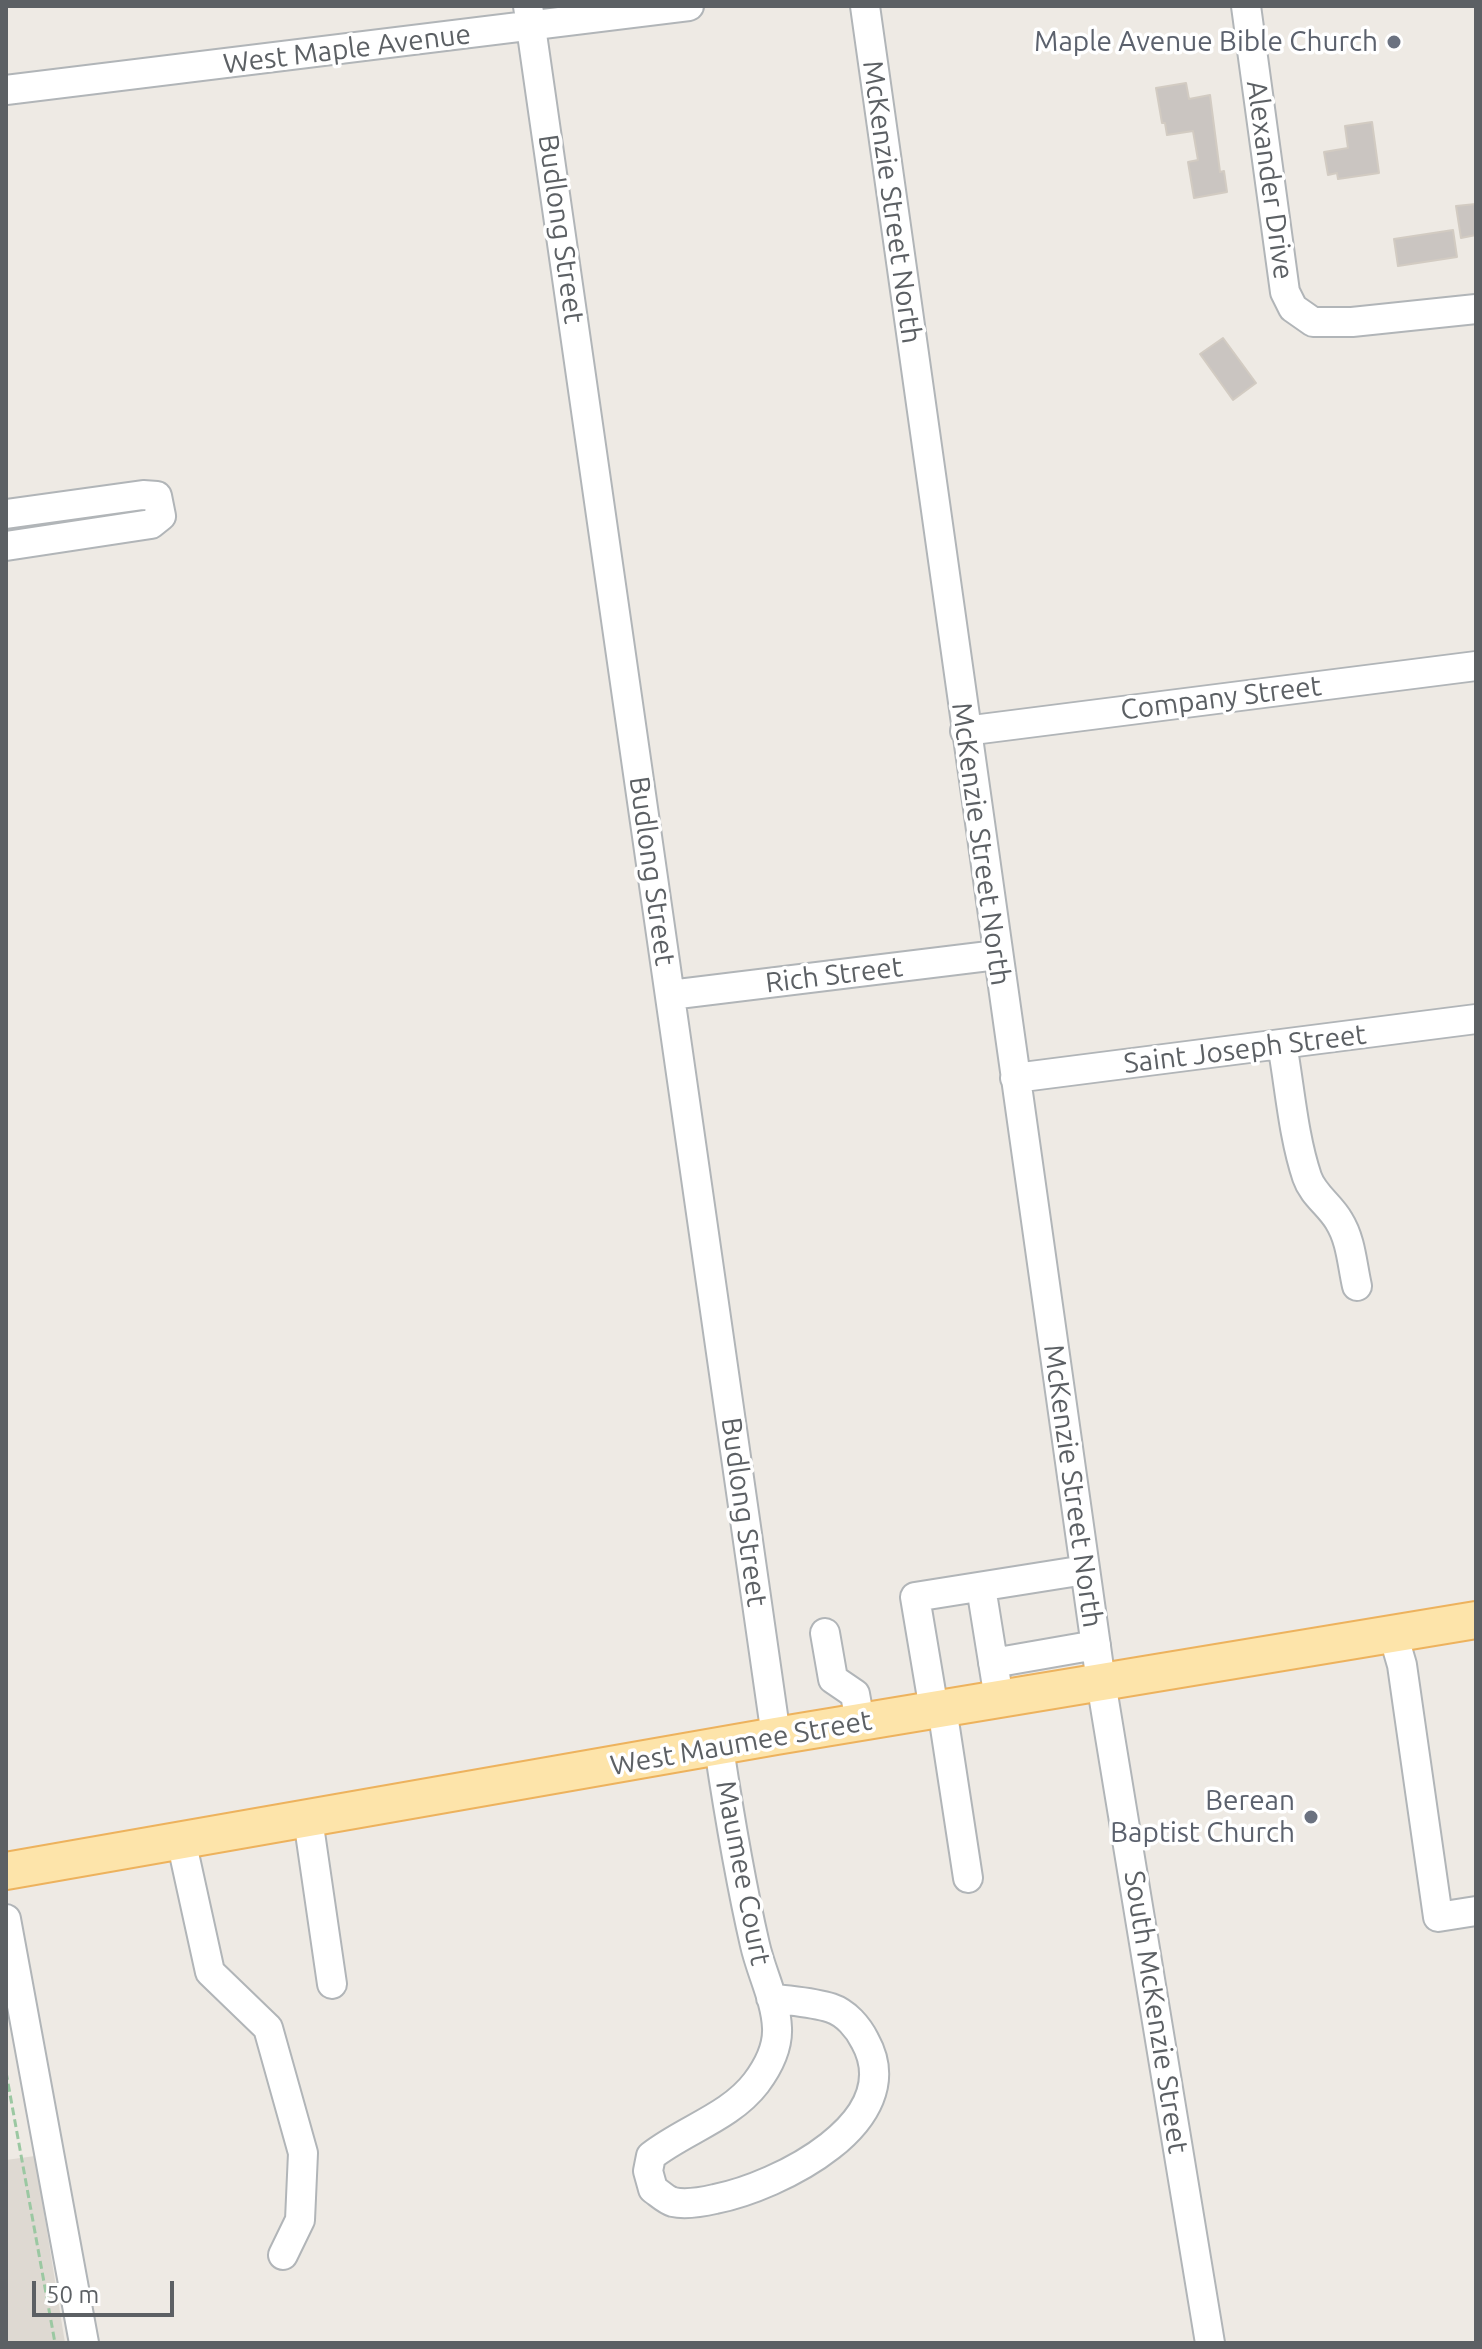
<!DOCTYPE html>
<style>
body{margin:0}
#map{position:relative;width:1482px;height:2349px;overflow:hidden;background:#eeeae4;font-family:Ubuntu,sans-serif}
canvas{display:block}
.frame{position:absolute;inset:0;border:8px solid #5c6064;pointer-events:none}
.scale{position:absolute;left:32px;top:2281px;width:142px;height:36px;box-sizing:border-box;border:4px solid #5c6064;border-top:0;padding-left:10px;font-size:24px;line-height:28px;white-space:nowrap;color:#5c6064;-webkit-text-stroke:6px #fff;paint-order:stroke}
</style>
<div id="map">
<canvas width="1482" height="2349"></canvas>
<div class="frame"></div>
<div class="scale">50 m</div>
</div>
<script>
const context = document.querySelector('canvas').getContext('2d');
context.lineJoin = 'round';
function fill(path, color) { context.fillStyle = color; context.fill(path, 'evenodd'); }
function stroke(path, color, width, dash) { context.strokeStyle = color; context.lineWidth = width; context.lineCap = dash ? 'butt' : 'round'; context.setLineDash(dash || []); context.stroke(path); }
function write(font, color, halo, rows, align = 'center') {
  context.font = font + ' Ubuntu,sans-serif'; context.lineWidth = 7; context.setLineDash([]); context.textBaseline = 'middle'; context.strokeStyle = halo; context.fillStyle = color; for (const [text, x, y, turn = 0] of rows) {
    context.save(); context.translate(x, y); context.rotate((+turn || 0) * Math.PI / 180); context.textAlign = isNaN(turn) ? turn : align; if (halo) context.strokeText(text, 0, 0); context.fillText(text, 0, 0); context.restore();
  }
}
fill(new Path2D(`
 M35 2156 65 2343H6V2160Z`), '#ded9d2');
const building = new Path2D(`
 M1186 83 1189 99 1210 95 1220 172 1224 171 1227 192 1194 198 1188 162 1198 160 1193 131 1167 135 1165 123H1162L1156 88Z
 M1372 122 1379 173 1338 179 1337 173 1328 175 1324 152 1348 148 1345 126Z
 M1476 204V235L1461 238 1456 206Z
 M1453 230 1457 257 1398 266 1394 239Z
 M1223 338 1256 383 1233 400 1200 354Z`);
fill(building, '#cac5c1');
stroke(building, '#d2cbc2', 2);
const minor = new Path2D(`
 M528 6 776 1736
 M865 6 1101 1682 1210 2343
 M1246 6 1285 292 1293 308 1313 322H1352L1476 309
 M6 90 689 6
 M6 514 143 495 157 496 161 516 151 524 6 546
 M965 731 1476 666
 M670 995 997 955
 M1282 1044C1290 1088 1293 1135 1307 1177 1313 1195 1330 1205 1339 1221 1351 1240 1352 1264 1357 1286
 M1015 1078 1476 1019
 M981 1587 999 1699
 M825 1633 833 1679 855 1694 860 1722
 M1393 1634 1402 1665 1438 1917 1476 1911
 M993 1663 1096 1645
 M942 1708 968 1878
 M934 1710 915 1597 1085 1570
 M719 1748C729 1814 740 1880 755 1945 761 1972 776 2000 777 2028 778 2049 768 2067 756 2083 730 2117 684 2130 651 2156L648 2171 653 2189C659 2193 666 2200 673 2202 686 2205 702 2202 715 2199 777 2187 910 2122 865 2041 858 2027 846 2013 831 2008 812 2002 790 2001 771 1998
 M308 1819 332 1984
 M181 1840 210 1972 268 2028 303 2153 300 2220 283 2255
 M6 1919 84 2343`);
const major = new Path2D(`
 M6 1871 776 1736 1476 1620`);
stroke(minor, '#b1b5b8', 32);
stroke(major, '#edb25d', 40);
stroke(new Path2D(`
 M6 2072 55 2343`), '#9bc8a2', 3, [8, 4]);
stroke(minor, '#fff', 28);
stroke(major, '#fde4aa', 36);
for (const [x, y, r, color] of [
 [1394,42,8,"#6b7280"],
 [1311,1817,8,"#6b7280"]
]) { const dot = new Path2D(); dot.arc(x, y, r, 0, 2 * Math.PI); context.fillStyle = color; context.fill(dot); stroke(dot, '#fff', 3); }
write('28px', '#5b616d', '#fff', [
 ["Maple Avenue Bible Church",1378,42],
 ["Berean",1295,1801],
 ["Baptist Church",1295,1833]
], 'right');
write('28px', '#5c6064', '#fff', [
 ["West Maple Avenue",347,49,-7],
 ["Alexander Drive",1270,180,82],
 ["McKenzie Street North",892,202,82],
 ["Budlong Street",561,229,82],
 ["Company Street",1221,698,-7],
 ["McKenzie Street North",981,844,82],
 ["Budlong Street",652,871,82],
 ["Rich Street",834,975,-7],
 ["Saint Joseph Street",1245,1049,-7],
 ["McKenzie Street North",1073,1486,82],
 ["Budlong Street",744,1512,82],
 ["West Maumee Street",741,1743,-10],
 ["Maumee Court",743,1873,79],
 ["South McKenzie Street",1156,2012,81]
]);
</script>
